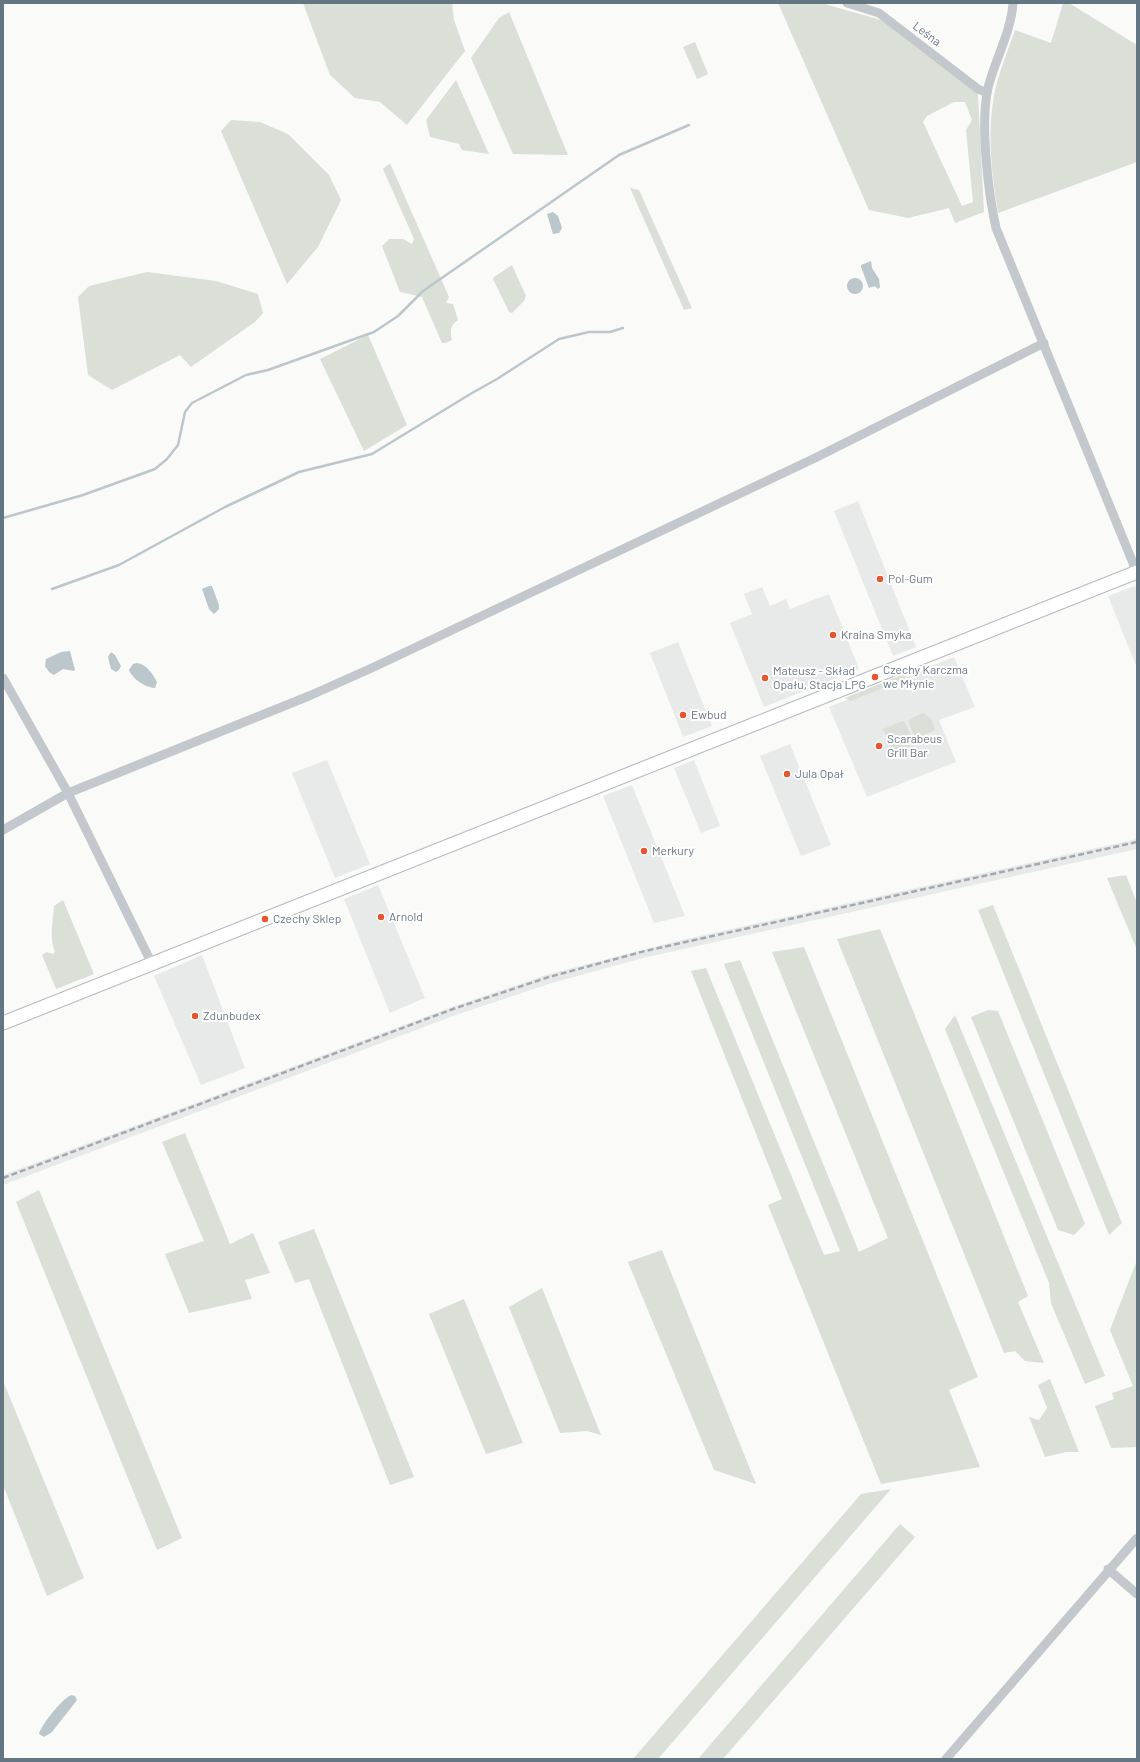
<!DOCTYPE html>
<meta charset="utf-8">
<style>
body{margin:0}
#map{position:relative;width:1140px;height:1762px;overflow:hidden;background:#fafaf8;font-family:Barlow,sans-serif}
canvas{display:block}
.frame{position:absolute;inset:0;border:4px solid #657683;pointer-events:none}
</style>
<div id="map">
<canvas width="1140" height="1762"></canvas>
<div class="frame"></div>
</div>
<script>
const context = document.querySelector('canvas').getContext('2d');
context.lineJoin = 'round';
function fill(path, color) { context.fillStyle = color; context.fill(path, 'evenodd'); }
function stroke(path, color, width, dash) { context.strokeStyle = color; context.lineWidth = width; context.lineCap = dash ? 'butt' : 'round'; context.setLineDash(dash || []); context.stroke(path); }
function write(font, color, halo, rows, align = 'center') {
  context.font = font + ' Barlow,sans-serif'; context.lineWidth = 4; context.setLineDash([]); context.textBaseline = 'middle'; context.strokeStyle = halo; context.fillStyle = color; for (const [text, x, y, turn = 0] of rows) {
    context.save(); context.translate(x, y); context.rotate((+turn || 0) * Math.PI / 180); context.textAlign = isNaN(turn) ? turn : align; if (halo) context.strokeText(text, 0, 0); context.fillText(text, 0, 0); context.restore();
  }
}
fill(new Path2D(`
 M858 501 916 647 893 656 834 511Z
 M1135 586 1137 592V668L1108 596Z
 M762 587 770 606 786 599 790 609 829 594 859 669 764 707 730 623 752 614 744 594Z
 M678 642 712 726 683 737 650 653Z
 M954 657 975 707 939 720 956 762 867 797 829 707Z
 M790 744 831 845 801 856 760 756Z
 M327 760 370 864 335 878 292 773Z
 M694 760 720 826 701 833 674 768Z
 M632 785 685 916 654 923 603 796Z
 M1137 839V849L643 958 552 983 456 1015 3 1185V1175L452 1007 549 974 673 942Z
 M378 885 425 998 390 1013 344 899Z
 M202 955 245 1068 201 1085 154 976Z`), '#e8e9e9');
fill(new Path2D(`
 M303 3H452L454 20 465 51 407 125 380 102 355 98 330 75Z
 M778 3H821L881 20 978 94 984 212 955 223 949 208 908 218 869 210ZM954 102H965L972 120 966 130 973 202 962 206 923 122 927 116Z
 M1063 3H1069L1137 45V162L998 213C991 170 986 124 997 82 1002 65 1009 47 1015 30L1051 43Z
 M509 12 568 155 513 154 471 58 499 18Z
 M695 42 708 74 697 79 683 47Z
 M456 80 489 154 462 150 459 144 430 137 426 120Z
 M231 120 260 122 288 134 329 175 341 200 318 247 287 284 221 131Z
 M390 163 449 297 446 303 453 304 458 320C450 325 450 331 452 340L446 343H442L422 297 400 292 382 246 389 239H403L412 244 414 239 383 169Z
 M630 188 639 190 692 308 684 310Z
 M512 265 526 296 524 301 512 313 509 312 493 279 494 277Z
 M147 272 216 281 258 294 263 313 255 322 191 367 180 355 112 390 88 375 78 297 89 286Z
 M368 335 407 425 364 451 320 359Z
 M904 674 906 676 904 679 851 701 845 698Z
 M923 713 931 718 935 730 919 737 914 736 908 720Z
 M903 721 905 722 912 739 910 747 893 753 883 729Z
 M1126 875 1137 903V950L1107 878Z
 M63 900 94 974 56 989 42 955 47 952 53 954 55 952C49 936 53 923 54 906Z
 M993 905 1122 1223 1109 1235 978 910Z
 M880 929 1028 1296 1018 1302 1044 1363 1025 1361 1015 1351 1004 1353 837 939Z
 M804 947 978 1377 949 1390 980 1467 881 1484 768 1205 782 1199 691 971 706 968 824 1255 840 1251 724 964 740 960 859 1252 888 1238 772 952Z
 M988 1010 998 1011 1085 1224 1074 1235 1058 1230 971 1017Z
 M955 1015 1105 1376 1085 1384 1051 1303 1049 1283 945 1029Z
 M185 1133 230 1244 253 1233 270 1273 245 1280 252 1299 189 1313 165 1254 204 1241 162 1142Z
 M39 1190 182 1538 157 1550 16 1202Z
 M314 1229 414 1477 390 1485 309 1279 295 1283 278 1242Z
 M662 1250 756 1484 714 1470 628 1262Z
 M1137 1260V1447L1111 1448 1095 1406 1114 1399 1112 1393 1133 1386 1110 1330Z
 M542 1288 593 1415 601 1435 587 1431 560 1433 509 1307Z
 M464 1299 523 1443 486 1454 429 1314Z
 M1050 1379 1079 1452H1066L1045 1457 1029 1417 1039 1420 1047 1408 1038 1385Z
 M3 1381 84 1578 47 1596 3 1485Z
 M891 1489 658 1759H633L861 1494Z
 M900 1524 915 1537 723 1759H698Z`), '#dadfd7');
fill(new Path2D(`
 M553 212 558 216 562 228 559 233 553 234 547 214Z
 M871 261 872 268 879 279 880 287 878 289 875 286 869 288 861 267V265Z
 M847 286a8 8 0 1 1 16 0a8 8 0 1 1-16 0Z
 M209 586H212L219 605V609L214 614 209 609 202 589Z
 M70 651 75 670 74 671 63 669 54 675 49 672 45 666 46 659 61 652Z
 M111 652 115 655 121 666 119 670 116 672 111 669 108 657Z
 M137 663C146 664 153 674 157 682L155 688C147 688 132 679 129 670L133 664Z
 M71 1695 75 1696 77 1700 52 1732 44 1737 39 1734C41 1725 62 1699 71 1695Z`), '#bbc7cb');
stroke(new Path2D(`
 M3 518 83 495 155 469 167 459 178 445 185 412 192 403 246 375 268 370 374 332 398 316 423 291 619 155 689 125
 M52 589 119 565 225 507 299 472 372 454 472 393 497 379 559 339 589 332H610L623 328`), '#bbc7cb', 2.5);
const secondary = new Path2D(`
 M3 1023 1137 572`);
stroke(secondary, '#b3babf', 15);
stroke(new Path2D(`
 M847 3 879 13 978 89 987 93
 M1013 3C1011 33 995 59 988 88 980 123 988 192 996 228L1133 563 1137 577
 M3 678 68 793 152 964
 M3 830 68 793 309 696 374 667 815 458 1044 343
 M1108 1569 1137 1594
 M946 1759 1137 1538`), '#c3c8cc', 9);
stroke(secondary, '#fff', 13);
stroke(new Path2D(`
 M3 1178 453 1009 549 977 645 951 1137 842`), '#a2aab0', 2.5, [6, 3]);
for (const [x, y, r, color] of [
 [880,579,4,"#e4572e"],
 [833,635,4,"#e4572e"],
 [875,677,4,"#e4572e"],
 [765,678,4,"#e4572e"],
 [683,715,4,"#e4572e"],
 [879,746,4,"#e4572e"],
 [787,774,4,"#e4572e"],
 [644,851,4,"#e4572e"],
 [381,917,4,"#e4572e"],
 [265,919,4,"#e4572e"],
 [195,1016,4,"#e4572e"]
]) { const dot = new Path2D(); dot.arc(x, y, r, 0, 2 * Math.PI); context.fillStyle = color; context.fill(dot); stroke(dot, '#fff', 1.5); }
write('12px', '#657683', '#fff', [
 ["Leśna",927,34,37]
]);
write('12px', '#657683', '#fff', [
 ["Pol-Gum",888,579],
 ["Kraina Smyka",841,635],
 ["Czechy Karczma",883,670],
 ["we Młynie",883,684],
 ["Mateusz - Skład",773,671],
 ["Opału, Stacja LPG",773,685],
 ["Ewbud",691,715],
 ["Scarabeus",887,739],
 ["Grill Bar",887,753],
 ["Jula Opał",795,774],
 ["Merkury",652,851],
 ["Arnold",389,917],
 ["Czechy Sklep",273,919],
 ["Zdunbudex",203,1016]
], 'left');
</script>
